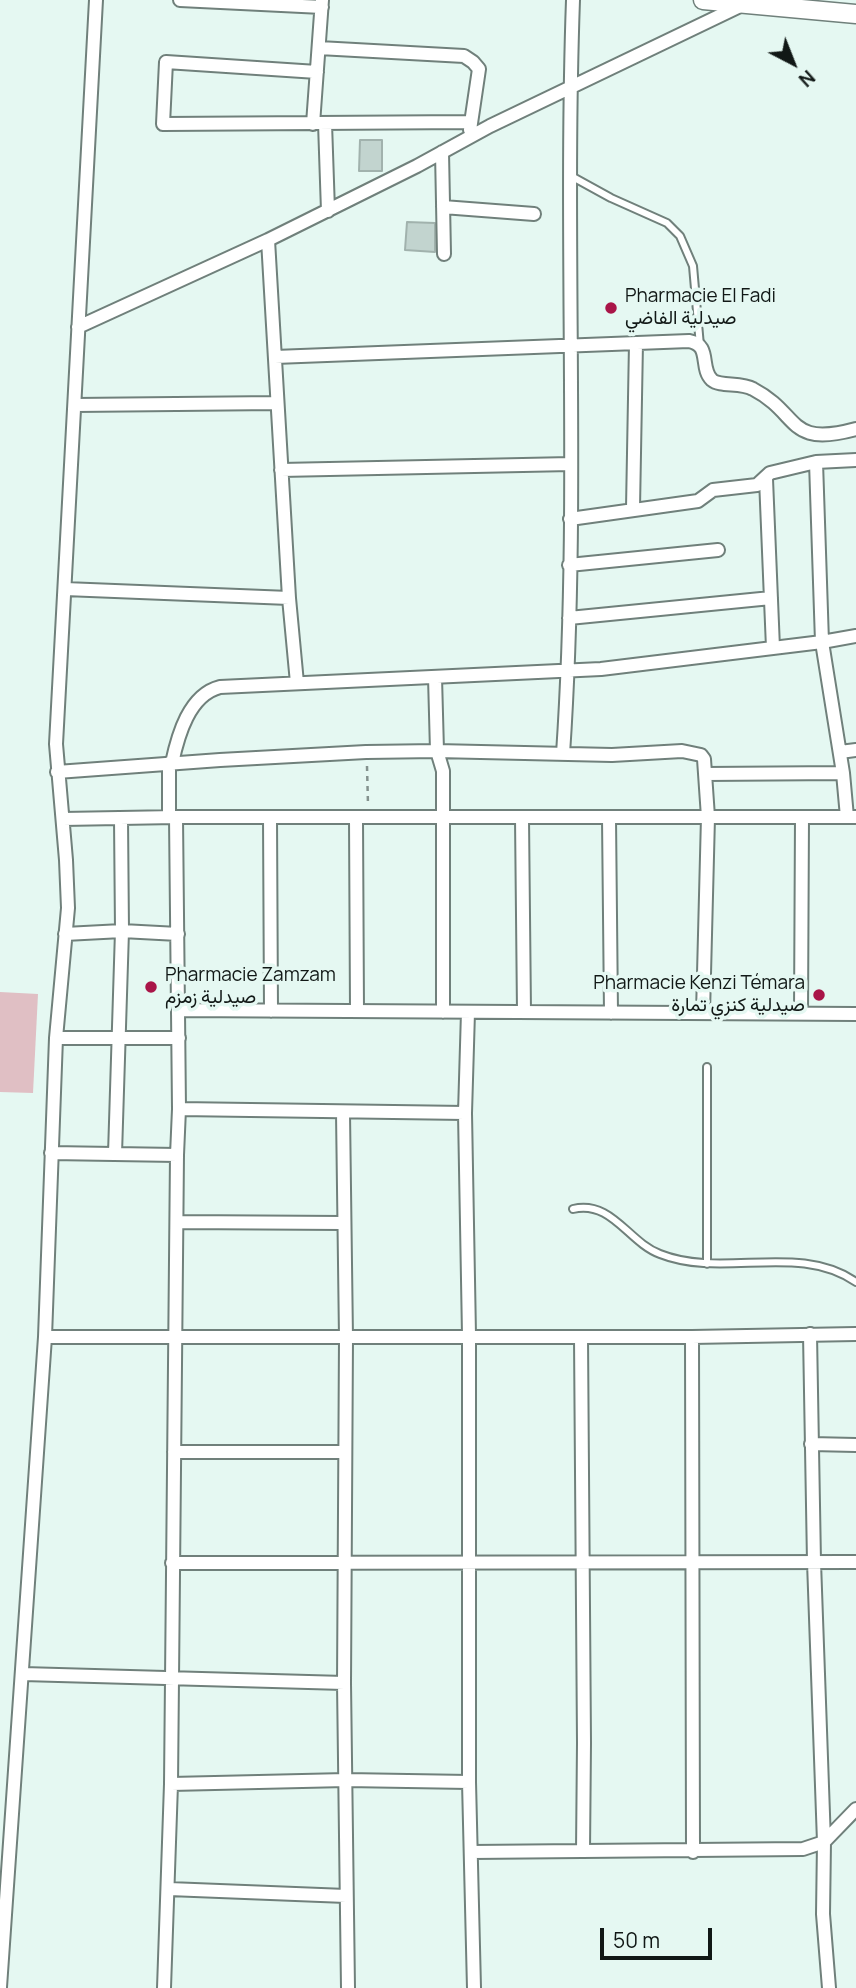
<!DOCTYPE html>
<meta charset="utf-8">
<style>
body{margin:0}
#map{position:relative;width:856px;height:1988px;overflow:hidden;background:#e5f8f2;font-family:Manrope,sans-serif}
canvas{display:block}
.north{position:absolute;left:758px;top:28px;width:70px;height:70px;-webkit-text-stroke:5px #e5f8f2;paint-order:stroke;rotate:138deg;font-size:19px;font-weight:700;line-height:28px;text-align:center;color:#111816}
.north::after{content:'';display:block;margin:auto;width:24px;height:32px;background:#111816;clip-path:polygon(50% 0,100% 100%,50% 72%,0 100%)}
.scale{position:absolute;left:600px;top:1928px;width:112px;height:32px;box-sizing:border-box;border:4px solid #111816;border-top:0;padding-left:9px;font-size:21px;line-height:24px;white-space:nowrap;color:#111816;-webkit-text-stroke:5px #e5f8f2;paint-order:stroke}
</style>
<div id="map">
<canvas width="856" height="1988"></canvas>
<div class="north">N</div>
<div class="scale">50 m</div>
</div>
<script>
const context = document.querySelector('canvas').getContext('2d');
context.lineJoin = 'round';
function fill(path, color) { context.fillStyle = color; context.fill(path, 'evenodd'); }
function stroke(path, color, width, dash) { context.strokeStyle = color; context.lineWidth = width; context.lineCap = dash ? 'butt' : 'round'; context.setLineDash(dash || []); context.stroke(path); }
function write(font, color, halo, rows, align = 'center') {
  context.font = font + ' Manrope,Vazirmatn,sans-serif'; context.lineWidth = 7; context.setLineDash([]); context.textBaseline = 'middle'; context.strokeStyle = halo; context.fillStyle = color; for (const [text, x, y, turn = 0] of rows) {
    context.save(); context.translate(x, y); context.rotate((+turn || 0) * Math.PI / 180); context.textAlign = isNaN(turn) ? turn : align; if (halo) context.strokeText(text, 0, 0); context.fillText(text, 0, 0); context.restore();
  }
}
fill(new Path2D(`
 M0 992 38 994 33 1093 0 1092Z`), '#e0bfc4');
const building = new Path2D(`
 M360 140H382V171H359Z
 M407 222 435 223V252L405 250Z`);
fill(building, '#c2d4cf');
stroke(building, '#a1b2ad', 2);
const lane = new Path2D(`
 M571 176 611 198 667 223 680 236 693 266 700 346
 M707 1067V1264
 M573 1209C612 1200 628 1242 660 1254 723 1279 798 1242 856 1282`);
const street = new Path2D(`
 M180 0 322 7
 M319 48 464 56 473 62 479 69 470 130
 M317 72 166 62 163 124 470 122
 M325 123 328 211
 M313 124 322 0
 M442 152 444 254
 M443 207 534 214
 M268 240 289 598 297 683
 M78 327 268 240 417 166 490 126 742 5
 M275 357 689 341C712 345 699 368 712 380 720 387 741 382 753 389 801 414 786 448 856 429
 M75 405 277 403
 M856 460 816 462 822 642 856 636
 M281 470 571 464
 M766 479 773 648
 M633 508 636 343
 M570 519 698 501 713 490 757 485 770 473 816 462
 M569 565 718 550
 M65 589 289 598
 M569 618 771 598
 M435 677 437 751 612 755 682 751 701 755 704 759 708 817 703 1013
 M840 752 856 750
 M563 754C580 503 564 251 573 0
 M169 763V817
 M172 763C178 735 189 695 220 687L601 669 822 642 843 773 847 817
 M57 772 220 760 366 752 437 751 443 771V1012
 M705 774 843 773
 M270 817 271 1011
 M356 818 357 1011
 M522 818 524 1012
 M609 818 611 1013
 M63 819 176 817H856
 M65 934 122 931 178 934
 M179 1010 856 1014
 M468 1012 465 1113 469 1335V1782L474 1988
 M801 1013 802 817
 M56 1038H179
 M179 1109 465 1113
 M343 1113 346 1338 344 1683 348 1988
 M51 1153 177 1155
 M115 1154 122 931 121 819
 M177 1222 343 1223
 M810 1334 814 1562 824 1842 823 1914 829 1988
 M45 1337H692L856 1334
 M581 1337 584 1743 583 1851
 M692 1337 693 1852
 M811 1444 856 1445
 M174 1452H345
 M172 1563 856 1562
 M23 1674 344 1683
 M171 1784 346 1780 469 1782
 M471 1852 803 1849 824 1842 856 1809
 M169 1889 346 1896
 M0 1987 45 1337 56 1038 68 908 66 860 56 744 96 0
 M164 1988 171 1784 177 1155 179 1109 176 817`);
const secondary = new Path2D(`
 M703 0 856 14`);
stroke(lane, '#70807b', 10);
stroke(street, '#70807b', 16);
stroke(secondary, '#70807b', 21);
stroke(new Path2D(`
 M367 766 368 805`), '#84928e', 2.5, [5, 5]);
stroke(lane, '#fff', 6);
stroke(street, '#fff', 12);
stroke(secondary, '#fff', 18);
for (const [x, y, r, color] of [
 [611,308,7,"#a91548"],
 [151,987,7,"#a91548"],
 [819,995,7,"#a91548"]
]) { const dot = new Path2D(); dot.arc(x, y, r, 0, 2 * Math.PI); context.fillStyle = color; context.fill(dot); stroke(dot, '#e5f8f2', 2.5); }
write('19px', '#111816', '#e5f8f2', [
 ["Pharmacie El Fadi",625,297],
 ["صيدلية الفاضي",625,319],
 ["Pharmacie Zamzam",165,976],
 ["صيدلية زمزم",165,998],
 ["Pharmacie Kenzi Témara",805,984,"right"],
 ["صيدلية كنزي تمارة",805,1006,"right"]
], 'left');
</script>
